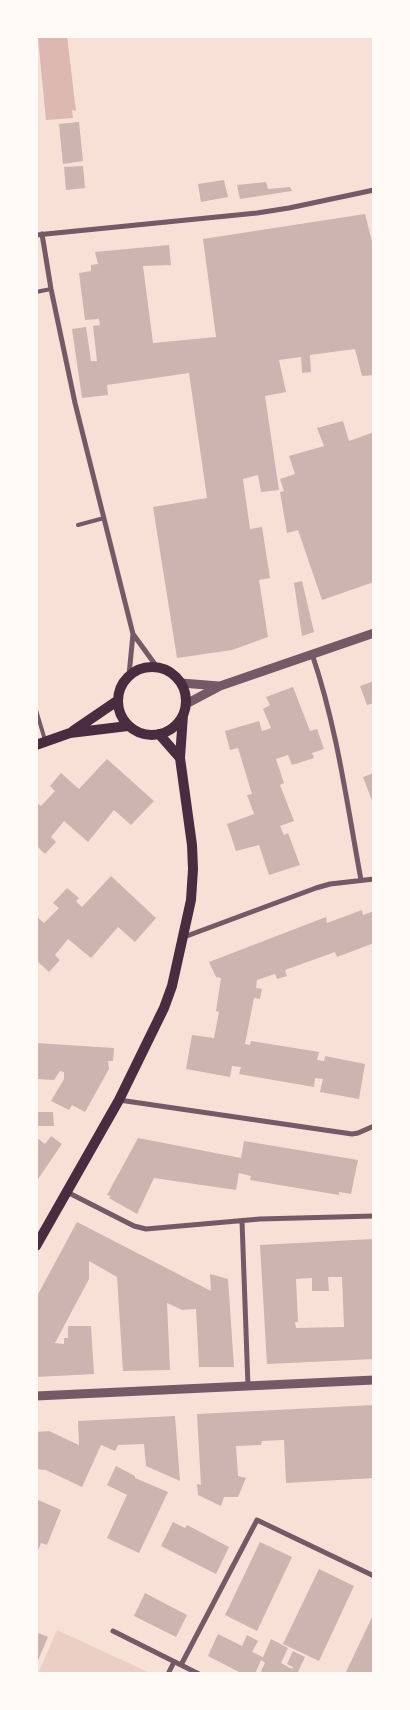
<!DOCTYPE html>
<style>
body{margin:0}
#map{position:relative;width:410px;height:1710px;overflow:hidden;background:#f7e1d7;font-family:"Public Sans",sans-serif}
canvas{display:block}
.frame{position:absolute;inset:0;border:38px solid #fffaf5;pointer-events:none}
</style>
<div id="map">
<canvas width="410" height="1710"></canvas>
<div class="frame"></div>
</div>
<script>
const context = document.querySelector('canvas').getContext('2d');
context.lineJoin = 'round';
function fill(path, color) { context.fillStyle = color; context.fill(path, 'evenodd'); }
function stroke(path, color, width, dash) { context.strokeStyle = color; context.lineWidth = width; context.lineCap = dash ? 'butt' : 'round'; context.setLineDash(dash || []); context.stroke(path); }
fill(new Path2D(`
 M57 1630 152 1674H38Z`), '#ebcfc5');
fill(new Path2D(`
 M42 36H67L76 111 72 110 73 118 46 120 38 38H42Z`), '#dcb8b0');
fill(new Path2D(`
 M79 122 83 161 63 164 59 124Z
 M83 166 85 188 66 190 64 167Z
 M224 180 228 197 201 202 198 184Z
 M266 182 268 189 290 187 292 191 240 199 237 185Z
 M365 214 374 249V375L362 376 355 349 310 355 311 372 302 373 301 357 279 360 286 392 265 396 279 490 261 492 258 475 243 479 250 529 262 527 270 578 259 580 268 637 232 650 177 658 153 507 207 498 189 373 107 385 108 395 82 398 72 329 86 327 91 361H97L93 326 100 325 99 319 85 320 79 273 91 271V265L98 264 95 252 169 245 171 265 143 266 153 343 216 337 203 239Z
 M343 421 349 441 374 432V582L322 600 298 530 287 533 280 492 284 491 280 479 295 474 289 456 324 446 317 428Z
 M302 581 314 632 302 636 294 583Z
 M374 681V703L367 705 360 686Z
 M293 687 310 731 317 729 324 749 312 753 314 758 292 765 288 755 276 759 284 783 280 785 294 821 280 826 284 835 288 833 300 865 269 875 259 845 236 851 227 824 254 814 247 795 252 794 238 748 230 750 225 731 259 721 262 731 271 728 263 709 270 705 266 697Z
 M107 759 154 801 131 825 114 810 88 842 64 821 51 837 56 842 45 854 36 845V802L41 806 55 791 50 786 61 773 79 789Z
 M374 773V806L363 777Z
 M111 876 156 918 135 942 118 927 91 958 68 939 55 955 60 960 49 972 36 960V916L44 923 59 908 53 903 67 888 79 898 76 901 82 907Z
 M362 910 363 915 374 911V943L337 957 335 952 285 970 287 976 277 979 275 974 257 980 256 988 262 989 260 999 254 998 245 1044 250 1045 251 1041 319 1052 317 1060 324 1061 325 1056 365 1064 359 1099 320 1092 323 1079 315 1078 314 1087 239 1074 241 1067 232 1066 230 1077 186 1069 192 1035 214 1038 219 1012 216 1011 221 978 216 977 209 962 326 917 327 923Z
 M36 1043 114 1048 113 1061H108L109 1069 85 1112 72 1105 69 1110 51 1101 64 1079V1072L60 1071 54 1080 36 1079Z
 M36 1112H53L54 1126H36Z
 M51 1136 62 1144 36 1182V1137L45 1144Z
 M138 1138 241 1158 244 1141 358 1160 351 1194 339 1192V1195L250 1180 251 1176 239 1173 236 1190 154 1178 137 1214 109 1198 111 1196 107 1195Z
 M77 1222 211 1291 210 1274 228 1279 234 1367H199L196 1309 182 1310 167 1303 170 1370 123 1371 117 1277 89 1261V1279L55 1343 64 1344V1338H68V1326H91L94 1374 36 1377V1298Z
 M374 1239V1359L267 1364 260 1245ZM328 1277H342L344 1327 296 1328 295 1322H298L296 1279 312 1278V1291H329Z
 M374 1405V1478L286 1483 284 1440 262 1441 261 1445 236 1446 238 1476 246 1478 238 1497H224L221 1506 198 1495 197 1484 201 1485 197 1414Z
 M175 1416 180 1481 146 1466 144 1444 118 1445 115 1451 101 1445 82 1487 46 1470 36 1469V1432L49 1431 79 1445 78 1421Z
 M116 1466 135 1476V1478L168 1492 139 1553 107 1538 127 1495 107 1485Z
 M36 1499 61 1510 47 1545 41 1543 36 1555Z
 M173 1522 185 1528 187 1525 229 1547 216 1574 161 1546Z
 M260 1542 292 1557 257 1631 225 1615Z
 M319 1569 354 1586 319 1661 283 1644Z
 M145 1593 187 1615 176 1637 134 1616Z
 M374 1613V1674H345Z
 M36 1632 48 1637 36 1665Z
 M218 1634 242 1646 247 1635 258 1641 252 1652 263 1657 271 1639 288 1648 281 1663 292 1669 293 1667 287 1664 293 1651 305 1657 297 1674 291 1672 290 1674 286 1672 264 1674 261 1671 265 1663 261 1660 255 1674H243L208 1656Z`), '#ccb4b1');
stroke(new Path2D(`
 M36 292 51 289
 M78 525 104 518
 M36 710 45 740`), '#755966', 4);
stroke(new Path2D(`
 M42 234 51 289 75 403 133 634 129 675
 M36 235 257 213 289 208 374 190
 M133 634 157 667
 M312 654C337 727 347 804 361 880
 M184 937 316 888 330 884 374 879
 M119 1100 352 1134 358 1133 374 1126
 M67 1192 134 1226 146 1229 260 1219 374 1216
 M242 1221 248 1386
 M113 1631 199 1674
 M181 1665 257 1520 374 1576
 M168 1674 174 1662`), '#755966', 5);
stroke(new Path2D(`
 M181 683 219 686
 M186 704 220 686 374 633
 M36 1396 374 1380`), '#755966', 9);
stroke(new Path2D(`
 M118 701a34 34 0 1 1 68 0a34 34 0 1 1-68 0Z
 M73 731 117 701
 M159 734 180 758
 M36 745 70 733 128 726
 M36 1246 119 1100 164 1008 172 986 191 900 193 869 192 845 180 758 183 715`), '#4a2c40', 10);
</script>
